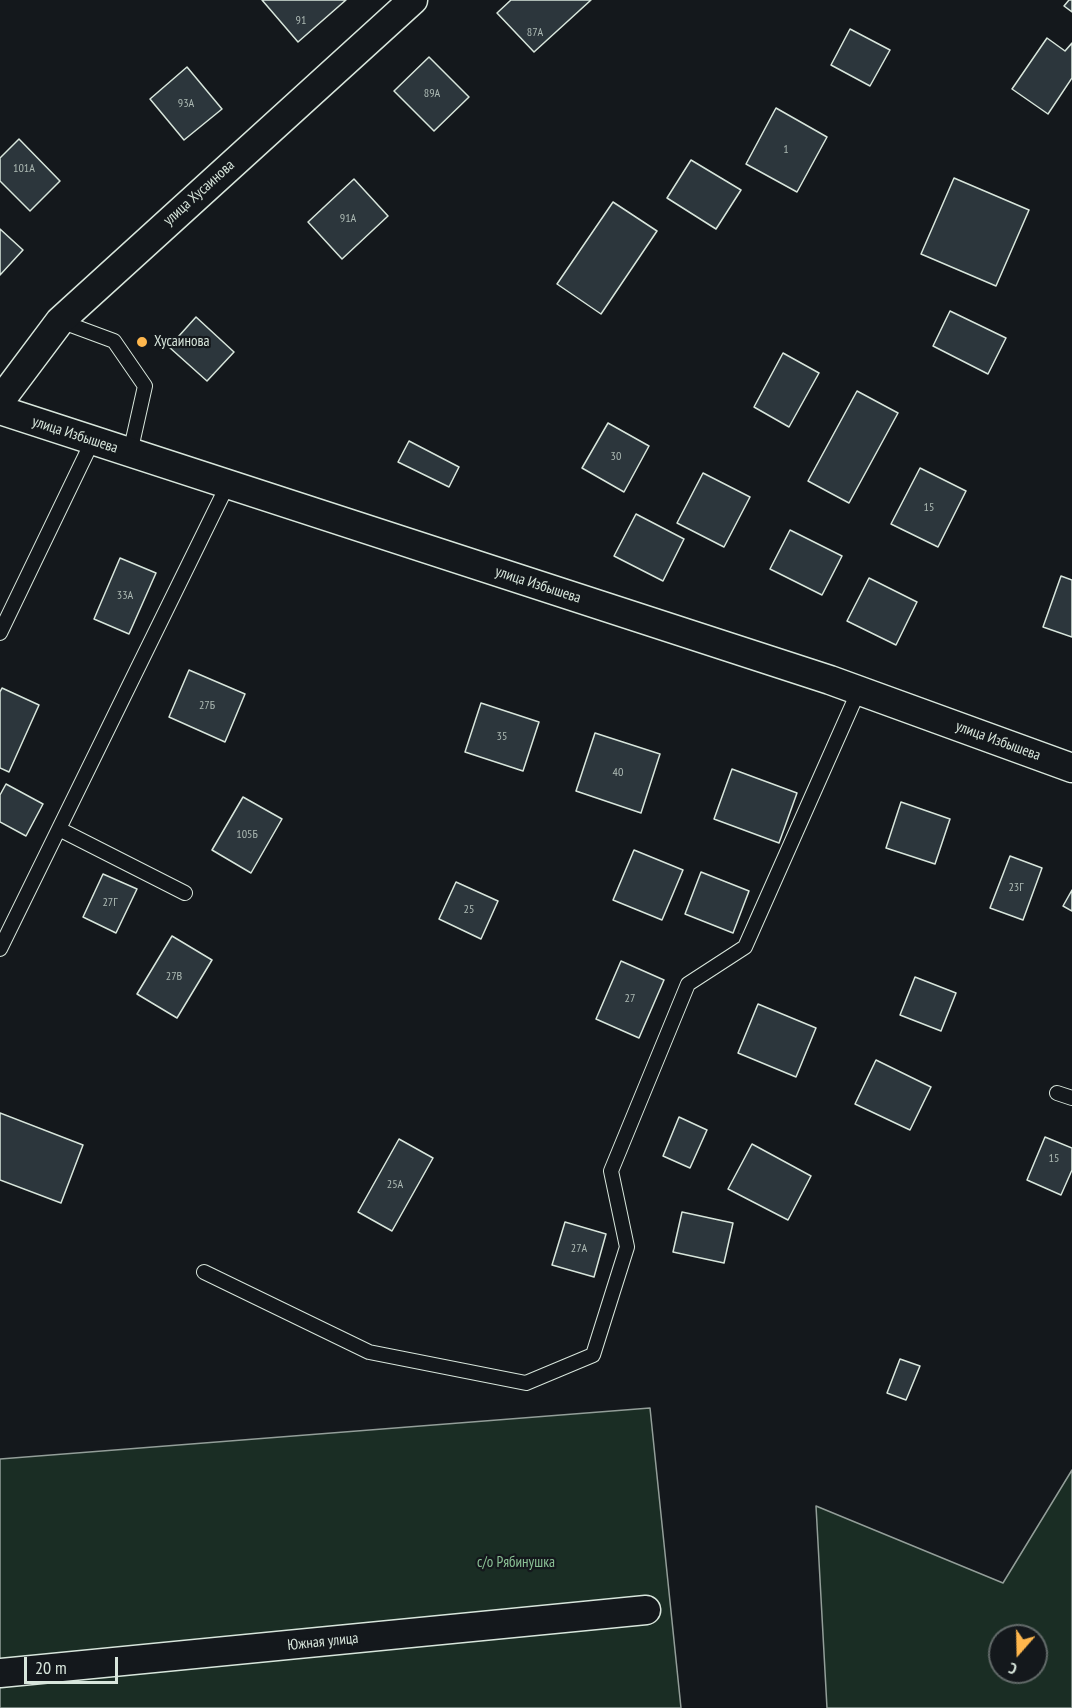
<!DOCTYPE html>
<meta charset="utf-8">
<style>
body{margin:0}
#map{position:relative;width:1072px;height:1708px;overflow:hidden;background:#14181c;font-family:"PT Sans Narrow",sans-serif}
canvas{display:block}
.north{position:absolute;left:988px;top:1624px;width:60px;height:60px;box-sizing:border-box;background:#14181c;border:2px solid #626a69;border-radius:50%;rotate:200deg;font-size:16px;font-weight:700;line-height:24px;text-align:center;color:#d8e6dc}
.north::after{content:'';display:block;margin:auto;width:21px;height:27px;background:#ffb74d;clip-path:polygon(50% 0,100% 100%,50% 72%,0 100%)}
.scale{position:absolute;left:24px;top:1657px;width:94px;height:27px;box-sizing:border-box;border:3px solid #d8e6dc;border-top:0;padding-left:8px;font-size:18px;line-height:21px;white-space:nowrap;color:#d8e6dc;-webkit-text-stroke:4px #14181c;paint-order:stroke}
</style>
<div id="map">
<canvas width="1072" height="1708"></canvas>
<div class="north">С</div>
<div class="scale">20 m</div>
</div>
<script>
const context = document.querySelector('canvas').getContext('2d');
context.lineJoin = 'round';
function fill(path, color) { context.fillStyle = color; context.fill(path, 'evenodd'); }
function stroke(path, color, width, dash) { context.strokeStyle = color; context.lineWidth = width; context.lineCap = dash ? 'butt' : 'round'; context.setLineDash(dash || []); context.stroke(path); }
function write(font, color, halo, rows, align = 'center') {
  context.font = font + ' "PT Sans Narrow",sans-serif'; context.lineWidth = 4.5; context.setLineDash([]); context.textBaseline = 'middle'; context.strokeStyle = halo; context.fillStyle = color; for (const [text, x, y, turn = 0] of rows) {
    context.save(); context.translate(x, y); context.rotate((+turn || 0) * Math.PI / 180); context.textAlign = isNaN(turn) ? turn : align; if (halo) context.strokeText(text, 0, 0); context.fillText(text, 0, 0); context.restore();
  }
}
const green = new Path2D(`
 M650 1408 681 1708H0V1459Z
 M1072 1470V1708H827L816 1506 1003 1583ZM1000 1636H1036V1672H1000Z`);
fill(green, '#1a2d24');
stroke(green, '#939e99', 1.5);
const building = new Path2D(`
 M262 0H346L298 42Z
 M511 0H591L534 52 497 13Z
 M1069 0H1072V12L1064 6Z
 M850 29 890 50 870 86 831 65Z
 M1047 38 1065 51 1072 43V78L1048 114 1012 89Z
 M429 57 469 97 434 131 394 91Z
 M187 67 222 109 184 140 150 99Z
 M776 108 827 137 797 192 746 164Z
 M19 139 60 181 30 211 0 181V158Z
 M691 160 741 190 716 229 667 198Z
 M954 178 1029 210 996 286 921 254Z
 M354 179 388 216 342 259 308 222Z
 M613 202 657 231 601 314 557 284Z
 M0 229 23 250 0 275Z
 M950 311 1006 338 988 374 933 346Z
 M196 317 234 352 207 381 169 347Z
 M783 353 819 373 789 427 754 407Z
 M857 391 898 413 849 503 808 481Z
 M608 423 649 446 624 492 582 468Z
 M409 441 459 467 449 487 398 462Z
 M920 468 966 491 938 547 891 524Z
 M703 473 750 497 724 547 677 523Z
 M636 514 684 539 663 581 614 556Z
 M790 530 842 556 822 595 770 569Z
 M120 558 156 573 129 634 94 619Z
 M1061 576 1072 580V637L1043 627Z
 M869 578 917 602 896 645 847 621Z
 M189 670 245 694 225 742 169 717Z
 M2 688 39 705 9 772 0 768V692Z
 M481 703 539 722 523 771 465 752Z
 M595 733 660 754 641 813 576 791Z
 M732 769 797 793 779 843 714 819Z
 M6 784 43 804 26 836 0 822V795Z
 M243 797 282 819 251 873 212 850Z
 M901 802 950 819 935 864 886 848Z
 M634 850 683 870 662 920 613 900Z
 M1010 856 1042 868 1023 920 990 908Z
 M701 872 749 891 733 933 685 914Z
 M103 874 137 889 116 933 83 917Z
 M456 882 498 901 481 939 439 919Z
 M1072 890V911L1063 906Z
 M172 936 212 960 177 1018 137 994Z
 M621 961 664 980 639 1038 596 1019Z
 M915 977 956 993 941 1031 900 1015Z
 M758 1004 816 1028 796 1077 738 1053Z
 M876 1060 931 1087 910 1130 855 1104Z
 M0 1113 83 1145 61 1203 0 1180Z
 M679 1117 707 1130 690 1168 663 1156Z
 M1045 1137 1072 1148V1170L1061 1195 1027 1180Z
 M399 1139 433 1158 392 1231 358 1212Z
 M752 1144 811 1176 788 1220 728 1189Z
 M682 1212 733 1223 724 1263 673 1252Z
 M565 1222 606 1234 594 1277 552 1265Z
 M900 1359 920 1366 906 1400 887 1393Z`);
fill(building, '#2c363c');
stroke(building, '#d8e6dc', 1.5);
const lane = new Path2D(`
 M60 321 114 341 145 386 130 453
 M0 633 92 442
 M59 829 185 893
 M0 949 228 484
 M1057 1093 1072 1098
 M204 1272 369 1352 526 1383 593 1355 627 1247 611 1171 688 984 745 947 859 690`);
const street = new Path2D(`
 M0 401 60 321 413 0
 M0 410 830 680 1072 768
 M0 1673 646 1610`);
stroke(lane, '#d8e6dc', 16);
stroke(street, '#d8e6dc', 31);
stroke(lane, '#14181c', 14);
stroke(street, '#14181c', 28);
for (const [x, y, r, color] of [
 [142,342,6,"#ffb74d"]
]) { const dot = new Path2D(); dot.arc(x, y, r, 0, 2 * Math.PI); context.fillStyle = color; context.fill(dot); stroke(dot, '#14181c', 2); }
write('12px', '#adbab4', null, [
 ["91",301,21],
 ["87А",535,33],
 ["89А",432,94],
 ["93А",186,104],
 ["1",786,150],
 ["101А",24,169],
 ["91А",348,219],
 ["30",616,457],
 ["15",929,508],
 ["33А",125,596],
 ["27Б",207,706],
 ["35",502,737],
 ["40",618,773],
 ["105Б",247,835],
 ["23Г",1016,888],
 ["27Г",110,903],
 ["25",469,910],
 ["27В",174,977],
 ["27",630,999],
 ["15",1054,1159],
 ["25А",395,1185],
 ["27А",579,1249]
]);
write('15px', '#d8e6dc', '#14181c', [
 ["улица Хусаинова",199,193,-42],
 ["улица Избышева",75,435,18],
 ["улица Избышева",538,585,18],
 ["улица Избышева",998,741,20],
 ["Южная улица",323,1642,-6]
]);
write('15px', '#d8e6dc', '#14181c', [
 ["Хусаинова",154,342]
], 'left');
write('15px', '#8ac095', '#14181c', [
 ["с/о Рябинушка",516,1563]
]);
</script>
